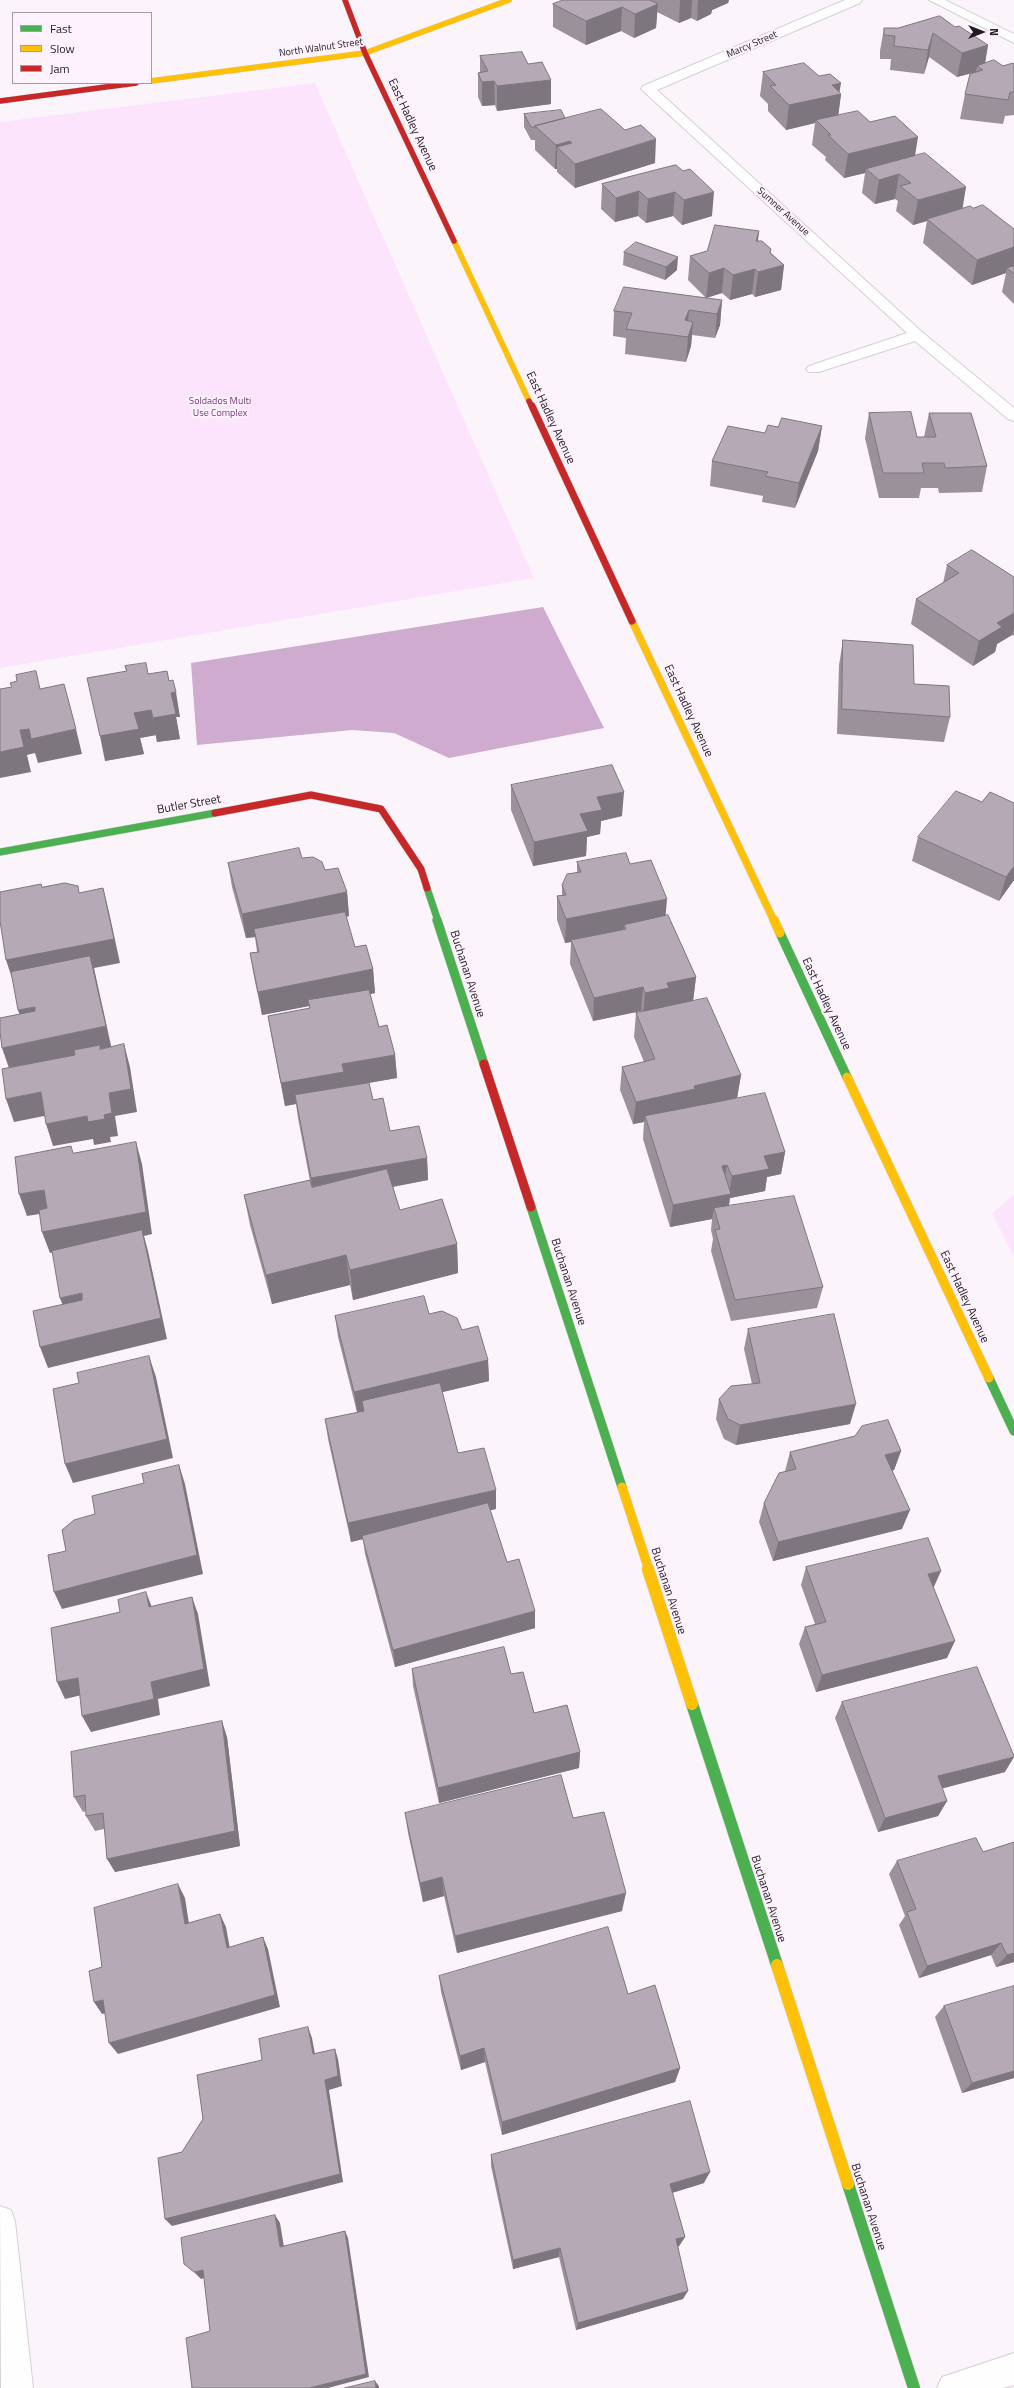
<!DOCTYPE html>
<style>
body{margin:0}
#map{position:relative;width:1014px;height:2388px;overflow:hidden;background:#fbf5fb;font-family:"Titillium Web",sans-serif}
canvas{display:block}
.legend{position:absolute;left:12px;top:12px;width:140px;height:72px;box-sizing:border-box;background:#fef2fe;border:1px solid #a59ca5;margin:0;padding:5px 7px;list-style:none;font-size:12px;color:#201b20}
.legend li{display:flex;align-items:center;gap:8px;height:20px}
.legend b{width:20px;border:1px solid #a59ca5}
.north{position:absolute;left:962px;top:12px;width:40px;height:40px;-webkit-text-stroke:3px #fef2fe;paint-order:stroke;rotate:90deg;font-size:11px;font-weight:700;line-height:16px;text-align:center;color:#201b20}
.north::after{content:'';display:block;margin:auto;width:14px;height:18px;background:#201b20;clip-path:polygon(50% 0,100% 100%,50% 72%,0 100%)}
</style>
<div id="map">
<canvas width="1014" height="2388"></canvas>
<ul class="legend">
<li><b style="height:5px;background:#4caf50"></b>Fast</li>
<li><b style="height:5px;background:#ffc107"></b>Slow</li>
<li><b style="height:5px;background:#c62828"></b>Jam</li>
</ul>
<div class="north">N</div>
</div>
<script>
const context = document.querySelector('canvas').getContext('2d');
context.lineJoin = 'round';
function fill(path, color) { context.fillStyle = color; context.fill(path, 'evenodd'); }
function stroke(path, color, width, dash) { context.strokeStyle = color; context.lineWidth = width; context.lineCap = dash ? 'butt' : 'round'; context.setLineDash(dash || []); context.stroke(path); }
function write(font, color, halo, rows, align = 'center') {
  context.font = font + ' "Titillium Web",sans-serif'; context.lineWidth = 4; context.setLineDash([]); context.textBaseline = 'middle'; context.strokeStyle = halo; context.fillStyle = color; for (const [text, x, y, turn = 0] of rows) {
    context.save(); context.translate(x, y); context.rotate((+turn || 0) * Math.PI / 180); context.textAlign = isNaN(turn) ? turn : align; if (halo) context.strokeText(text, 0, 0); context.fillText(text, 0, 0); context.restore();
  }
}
fill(new Path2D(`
 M315 83 534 578 0 668V122Z
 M1014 1195V1257L992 1213Z`), '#fde4fd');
fill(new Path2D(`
 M543 607 604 728 449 758 394 733 352 730 197 745 191 663Z`), '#ceabcf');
const street = new Path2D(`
 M845 0H862L860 3 657 90 922 332 1014 408V421L1008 419 915 341 819 372H809L806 369 809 366 907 333 641 89 643 86Z
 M929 0H945L1014 34V43Z
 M0 2206 11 2210 15 2221 33 2388H1Z
 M1014 2353V2385L1003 2388H937L942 2377Z`);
const fastFar2 = new Path2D(`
 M0 852 215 813
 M427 888 438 921`);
const fastFar1 = new Path2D(`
 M437 920 484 1064
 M780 933 847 1077
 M531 1207 622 1487
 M989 1378 1014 1431`);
const fast = new Path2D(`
 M692 1704 777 1965
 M848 2184 914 2388`);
const slowFar3 = new Path2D(`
 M151 81 365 53 509 0
 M454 241 529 401`);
const slowFar2 = new Path2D(`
 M632 621 774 921`);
const slowFar1 = new Path2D(`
 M774 920 780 933
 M847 1077 989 1378
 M622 1487 649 1570`);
const slow = new Path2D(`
 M648 1569 692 1704
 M777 1965 848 2184`);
const jamFar2 = new Path2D(`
 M345 0 365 53 454 241
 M0 101 136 83
 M529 401 532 407`);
const jamFar1 = new Path2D(`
 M532 406 632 621
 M215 813 311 795 381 809 421 869 427 888`);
const jam = new Path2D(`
 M484 1064 531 1207`);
stroke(street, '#d4d0d4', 2);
stroke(fastFar2, '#d4d0d4', 8);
stroke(fastFar1, '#d4d0d4', 10);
stroke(fast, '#d4d0d4', 13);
stroke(slowFar3, '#d4d0d4', 6);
stroke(slowFar2, '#d4d0d4', 8);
stroke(slowFar1, '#d4d0d4', 10);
stroke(slow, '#d4d0d4', 13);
stroke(jamFar2, '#d4d0d4', 6);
stroke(jamFar1, '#d4d0d4', 8);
stroke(jam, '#d4d0d4', 10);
fill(street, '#fefefe');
stroke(fastFar2, '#4caf50', 7);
stroke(fastFar1, '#4caf50', 9);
stroke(fast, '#4caf50', 12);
stroke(slowFar3, '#ffc107', 5.5);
stroke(slowFar2, '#ffc107', 7);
stroke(slowFar1, '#ffc107', 9);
stroke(slow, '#ffc107', 12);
stroke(jamFar2, '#c62828', 5.5);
stroke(jamFar1, '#c62828', 7);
stroke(jam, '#c62828', 9);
fill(new Path2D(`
 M563 0H729L728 3 712 10 711 14 697 21 691 18 679 23 657 12 656 28 634 38 621 31 586 45 553 27V4Z
 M955 27 988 45 985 63 1003 66 1014 64V115L1005 116 1003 124 960 119 965 94 976 72 957 77 929 57 924 74 890 70 891 59H880V51L884 28H898Z
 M480 56 528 64 551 104 497 111 495 105 482 106 478 97V73L480 72Z
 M763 72 819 76 841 94 838 115 870 122 915 155 962 208H973L1014 229V304L1002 292 1006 273 972 285 923 243 927 221 913 225 896 211 898 201 895 199 875 204 862 193 865 173 844 178 825 160 826 157 812 145 815 123 786 130 768 111V104L760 96Z
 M524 114 565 118 655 163 575 188 557 172V169H555L535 150V140H531L524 127Z
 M676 165 712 216 682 225 673 216 646 223 638 216 615 222 601 209 602 184Z
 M759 231 758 241 784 265 781 290 755 297 752 294 730 300 722 293 706 298 688 280 690 256 707 251Z
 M624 252 677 270 665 280 623 265Z
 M722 300 720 325 715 338 692 335 691 346 686 362 625 354 626 338 613 336 614 311Z
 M869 413 917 437H924L929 413 987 466 982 492 939 493 938 488H921L919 498H879L865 438Z
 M822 426 818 451 795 508 762 502 763 496 710 486 712 461 765 433 778 427Z
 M947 565 1014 577V636L1012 635 997 644 995 652 973 666 911 624 916 599 943 583Z
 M843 640 914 684 950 717 944 742 837 734 839 665Z
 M125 666 169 681 180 717H176L180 739 157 742 156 735 140 738 144 754 105 761 126 671Z
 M511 785 622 816 601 821 600 834 587 837 586 856 533 866 511 810Z
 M918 837 1014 880 999 901 912 861Z
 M302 858 325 870 347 892 349 916 346 917 355 947 373 969 375 993 370 994 379 1027 395 1055 397 1078 369 1083 373 1100 390 1131 427 1158 428 1180 393 1187 400 1210 457 1244 458 1273 353 1300 350 1285 272 1304 250 1225 244 1195 310 1181 298 1118 296 1104 285 1106 272 1039 268 1016 309 1009V1006L262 1015 254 977 250 953 257 952 255 937 246 938 232 887 228 863Z
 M577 862 630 864 666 916 696 977 693 1001 667 1007 741 1075 737 1098 726 1101 785 1152 781 1174 767 1177 765 1191 730 1198 729 1205 823 1287 817 1308 731 1321 711 1251 713 1239 711 1230 712 1219 670 1227 643 1139 644 1122 633 1124 620 1090 622 1067 644 1062 634 1037 636 1013 641 1012V1011L593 1021 570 964 571 942 565 943 557 920V896L562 895V885L577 872Z
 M429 1314 462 1330 488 1360 489 1381 442 1392 458 1453 496 1509 490 1510 507 1562 535 1628 395 1667 365 1554 363 1539 351 1542 328 1439 325 1419 363 1412V1411L357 1412 338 1337 335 1316Z
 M748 1329 850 1424 736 1445 724 1439 716 1419 719 1399 752 1384 744 1349Z
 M901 1451 894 1470 892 1471 902 1529 773 1561 759 1522 764 1503 785 1471 790 1452Z
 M806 1567 934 1588 947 1658 816 1692 799 1644 805 1627 815 1624 801 1585Z
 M412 1669 511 1674 534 1713 580 1752 579 1768 439 1803 413 1686Z
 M842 1702 1005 1772 942 1788 947 1801 938 1816 878 1832 835 1718Z
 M227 1737 240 1846 115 1872 104 1829 95 1831 86 1816V1811L83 1812 74 1797Z
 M405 1813 573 1818 622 1911 457 1953 444 1896 423 1902 408 1833Z
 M983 1852 1014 1962 996 1967 991 1955 919 1978 899 1925 905 1916 889 1874 897 1861Z
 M439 1976 628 1994 680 2068 675 2082 502 2135 485 2062 461 2070 441 1992Z
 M944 2006 1014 2078 962 2093 935 2017Z
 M491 2155 704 2183 672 2193 685 2237 679 2246 678 2247 683 2299 576 2330 559 2257 513 2269 491 2166Z`), '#9b919b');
fill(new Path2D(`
 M680 0H692L691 18 679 23Z
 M698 0H729L728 3 712 10 711 14 697 21Z
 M658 4 656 28 634 38 635 14Z
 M622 7 621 31 586 45V21Z
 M933 33 929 57 924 74 928 50Z
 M988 45 984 69 977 66 976 72 957 77 962 53Z
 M551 80V104L497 111V86Z
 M494 81 495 105 482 106V82Z
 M841 83 839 95 841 94 838 118 816 120 815 123 786 130 789 105 832 85Z
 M918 137 914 162 866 169 865 173 844 178 848 154Z
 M656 139 655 163 575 188V164Z
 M570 141 569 158 557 147V169H555L556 145Z
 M899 174 895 199 875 204 879 180Z
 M966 187 962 212 927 219V221L913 225 918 200Z
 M639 191 638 216 615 222 616 198Z
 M675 192 673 216 646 223 648 199Z
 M714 192 712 216 682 225 684 200Z
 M759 231 756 255V241Z
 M1014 236V270L1007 268 1006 273 972 285 977 260Z
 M678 257 677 270 665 280 666 267Z
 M784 265 781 290 755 297 758 272Z
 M724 268 722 293 706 298 709 273Z
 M755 269 752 294 730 300 733 275Z
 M722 300 720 325 715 338 717 314Z
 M689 310 687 335 685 320Z
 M693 322 691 346 686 362 688 337Z
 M822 426 818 451 795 508 799 483Z
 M1014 613V628L1012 635 997 644 995 652 973 666 979 641 997 623Z
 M176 692 180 717H176L180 739 157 742 153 718 171 693Z
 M151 710 156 735 140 738 144 754 105 761 100 736 134 713Z
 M29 729H76L82 754 38 763 35 753 27 755 31 772 0 778V752L20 730Z
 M624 792 622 816 601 821 600 834 587 837 586 856 533 866 534 842 580 814 597 797Z
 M1014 866V880L999 901 1006 877Z
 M103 888 109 912 120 963 94 968 112 1050 10 1071 2 1048 106 1026 14 984 6 960Z
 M347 892 349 916 255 936 254 929 255 937 246 938 242 914Z
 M667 899 665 923 626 929 624 925 623 932 571 940V942L565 943 566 919Z
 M373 969 375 993 309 1006 308 1000 309 1006 262 1015 258 992Z
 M696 977 693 1001 667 1006 666 1011 643 1017 645 993 667 983Z
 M643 987 641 1011 593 1021 594 998Z
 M35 1007 42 1030 26 1034 18 1010Z
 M124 1044 130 1067 137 1112 115 1116 118 1136 110 1137 111 1142 94 1145 93 1139 53 1146 46 1124 87 1116 104 1115 109 1093Z
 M395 1055 397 1078 295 1095 296 1104 285 1106 281 1083 342 1064Z
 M741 1075 737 1098 693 1108 645 1116 644 1122 633 1124 636 1102 694 1086Z
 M41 1092 49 1115 14 1122 6 1099Z
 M136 1142 142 1164 152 1234 144 1236 148 1251 167 1339 48 1368 40 1347 143 1236 50 1253 42 1232Z
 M785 1152 781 1174 767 1177 765 1191 730 1198 727 1216 714 1208 712 1219 670 1227 673 1205 729 1194 732 1176 764 1156Z
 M427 1158 428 1180 314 1201 311 1178Z
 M727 1165 723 1187 722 1166Z
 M44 1190 52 1212 27 1216 19 1194Z
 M457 1244 458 1273 353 1300 350 1270Z
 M346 1255 350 1285 272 1304 266 1275Z
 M82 1293 89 1314 68 1319 60 1298Z
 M149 1356 156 1377 173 1458 73 1483 65 1464Z
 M488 1360 489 1381 364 1411 362 1401 363 1411 357 1412 354 1392Z
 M856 1404 850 1424 736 1445 740 1425Z
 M901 1451 894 1470 879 1474 885 1455Z
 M179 1465 185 1484 203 1574 62 1609 54 1592Z
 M496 1490V1509L363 1539 362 1536 363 1539 351 1542 348 1523Z
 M910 1510 902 1529 773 1561 778 1542Z
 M941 1571 933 1589 928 1574Z
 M146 1592 153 1610 149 1607Z
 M192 1597 198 1614 210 1686 158 1699 160 1715 91 1732 82 1716Z
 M535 1611V1628L395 1667 393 1650Z
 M955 1641 947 1658 816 1692 822 1675Z
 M78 1678 86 1694 65 1699 57 1682Z
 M222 1721 227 1737 240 1846 115 1872 107 1859Z
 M580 1752 579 1768 439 1803 438 1788Z
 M1014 1757 1005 1772 929 1792 938 1776Z
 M947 1801 938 1816 878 1832 885 1818Z
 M442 1877 444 1896 423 1902 420 1883Z
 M178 1884 185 1898 191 1937 185 1924Z
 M626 1893 622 1911 457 1953 455 1936Z
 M220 1914 226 1927 232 1960 227 1948Z
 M263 1937 268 1949 280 2007 118 2054 109 2043Z
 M1001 1943 991 1955 919 1978 927 1966Z
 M1014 1953V1962L996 1967 1007 1955Z
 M103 2000 112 2012 102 2014 94 2002Z
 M308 2027 312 2038 317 2065 313 2054Z
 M484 2048 485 2062 461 2070 460 2056Z
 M335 2049 338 2059 342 2086 329 2090 343 2182 172 2226 165 2219 325 2080Z
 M680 2068 675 2082 502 2135V2122Z
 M1014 2071V2078L962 2093 972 2083Z
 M710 2172 704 2183 665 2195 670 2184Z
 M275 2215 280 2223 285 2253 280 2247Z
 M345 2231 348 2238 369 2377 328 2388H309Z
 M685 2237 679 2246 671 2249 676 2239Z
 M560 2248 559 2257 513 2269V2260Z
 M203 2270 210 2276 201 2279 194 2272Z
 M688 2291 683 2299 576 2330 578 2323Z
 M375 2381 379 2386V2388H376Z`), '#7e767e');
const building = new Path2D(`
 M563 0H650L658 4 635 14 622 7 586 21 553 4Z
 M940 16 955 27 959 26 988 45 962 53 933 33 928 50 894 46 895 36 884 35V28H898Z
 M522 52 528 64 542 62 551 80 497 86 494 81 482 82 478 73 488 71 480 56Z
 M994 60 1003 66 1013 63 1014 64V92H1010L1008 100 965 94 970 74 983 70 977 66Z
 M804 63 819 76 830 74 841 83 832 85 841 94 789 105 770 86 776 85 763 72Z
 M601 109 625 130 641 125 656 139 575 164 557 147 572 143 570 141 556 145 535 126Z
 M561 110 565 118 535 126 536 127H531L524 114Z
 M858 111 870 122 895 116 918 137 848 154 828 135H831L816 120Z
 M925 153 966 187 918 200 900 186 911 183 899 174 879 180 866 169Z
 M676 165 683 171 690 169 714 192 684 200 675 192 648 199 639 191 616 198 602 184Z
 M983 205 1014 229V247L977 260 927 219 970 206 973 208Z
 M715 225 759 231 756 241H762L771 249 770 253 784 265 758 272 755 269 733 275 724 268 709 273 690 256 707 251Z
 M636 242 678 257 666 267 624 252Z
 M1014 266V274L1007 268Z
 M624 287 722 300 717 314 689 310 685 320 693 322 688 337 626 329 632 313 614 311Z
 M911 412 917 437H936L929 413H971L987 466 945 468 944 463H922L924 473H883L869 413Z
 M782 418 822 426 799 483 765 476 768 472 712 461 728 426 765 433 768 425 778 427Z
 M972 550 1014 577V613L997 623 1002 627 979 641 916 599 959 573 947 565Z
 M843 640 913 645 914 684 949 686 950 717 842 709Z
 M146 663 148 674 167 671 169 681 173 680 176 692 171 693 176 714 153 718 151 710 134 713 139 729 100 736 87 678 127 671 125 666Z
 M36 671 40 689 64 684 76 729 31 739 29 729 20 730 24 747 0 752V689L12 687 10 683 17 681 16 675Z
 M612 765 624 792 597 797 602 810 580 814 588 831 534 842 511 785Z
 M956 791 982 802 990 792 1014 803V866L1006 877 918 837Z
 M299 848 302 858 313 857 322 862 325 870 338 868 347 892 242 914 228 863Z
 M626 853 630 864 651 860 667 899 566 919 557 896 566 895 562 885 567 874 581 872 577 862Z
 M65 883 78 886 79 893 103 888 114 939 6 960 0 921V892L41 884 42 887Z
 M345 912 355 947 366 945 373 969 258 992 250 953 259 952 254 929Z
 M668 915 696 977 667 983 669 988 645 993 643 987 594 998 571 940 626 929 624 925Z
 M90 956 106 1026 2 1048 0 1032V1018L35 1011V1007L18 1010 11 972Z
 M369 990 379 1027 387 1025 395 1055 342 1064 344 1072 281 1083 268 1016 310 1008 308 1000Z
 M707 998 741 1075 694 1086 695 1089 636 1102 622 1067 655 1059 636 1013Z
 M124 1044 131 1089 109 1093 112 1113 104 1115 105 1119 88 1122 87 1116 46 1124 41 1092 6 1099 2 1069 75 1055 74 1050 100 1045V1049Z
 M369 1083 373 1100 383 1098 390 1131 419 1126 427 1158 311 1178 295 1095Z
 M765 1093 785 1152 764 1156 769 1169 732 1176 727 1165 722 1166 731 1194 673 1205 645 1116Z
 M136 1142 146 1212 42 1232 39 1210 47 1208 44 1190 19 1194 15 1157 71 1146 73 1153Z
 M387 1169 400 1210 442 1199 457 1244 350 1270 346 1255 266 1275 244 1195 310 1180 312 1187Z
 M794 1196 823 1287 735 1300 715 1230 720 1229 714 1208Z
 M142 1230 161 1318 40 1347 33 1311 82 1300V1293L60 1298 52 1251Z
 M424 1296 429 1314 442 1311 457 1318 462 1330 478 1326 488 1360 354 1392 335 1316Z
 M834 1314 856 1404 740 1425 728 1419 719 1399 731 1386 760 1383 748 1329Z
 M149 1356 167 1439 65 1464 53 1389 79 1383 77 1373Z
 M440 1383 458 1453 484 1448 496 1490 348 1523 325 1419 364 1411 362 1401Z
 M888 1420 901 1451 885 1455 910 1510 778 1542 764 1503 779 1473 796 1469 790 1452 855 1436 862 1426Z
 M179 1465 197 1555 54 1592 48 1555 66 1551 62 1530 74 1520 95 1514 92 1496 144 1483 142 1474Z
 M488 1503 507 1562 519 1559 535 1611 393 1650 362 1536Z
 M928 1538 941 1571 928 1574 955 1641 822 1675 805 1627 826 1622 806 1567Z
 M146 1592 149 1607 192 1597 204 1669 151 1682 154 1699 82 1716 78 1678 57 1682 51 1628 120 1612 118 1600Z
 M504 1647 511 1674 523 1672 534 1713 567 1705 580 1752 438 1788 412 1669Z
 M977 1667 1014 1756V1757L938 1776 947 1801 885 1818 842 1702Z
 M222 1721 235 1831 107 1859 103 1813 86 1816 85 1795 74 1797 71 1752Z
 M561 1775 573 1818 604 1812 626 1893 455 1936 442 1877 420 1883 405 1813Z
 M976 1838 983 1852 1014 1842V1953L1007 1955 1001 1943 927 1966 907 1912 916 1909 897 1861Z
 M178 1884 185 1924 220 1914 227 1948 263 1937 275 1995 109 2043 103 2000 94 2002 89 1971 102 1967 94 1908Z
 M608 1927 628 1994 655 1985 680 2068 502 2122 484 2048 460 2056 439 1976Z
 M1014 1986V2071L972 2083 944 2006Z
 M308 2027 313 2054 335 2049 338 2076 325 2080 340 2174 165 2219 158 2158 182 2152 203 2119 197 2075 262 2060 259 2039Z
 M690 2101 710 2172 670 2184 685 2237 676 2239 688 2291 578 2323 560 2248 513 2260 491 2155Z
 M275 2215 280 2247 345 2231 366 2374 309 2388H192L186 2338 210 2331 203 2270 194 2272 184 2264 181 2238Z
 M375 2381 376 2388H345Z`);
fill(building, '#b4a9b4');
stroke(building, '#7e767e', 1);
write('10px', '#201b20', '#fef2fe', [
 ["Marcy Street",752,45,-23],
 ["North Walnut Street",321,48,-8],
 ["Sumner Avenue",783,212,42]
]);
write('10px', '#743977', '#fef2fe', [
 ["Soldados Multi",220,402],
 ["Use Complex",220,414]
]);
write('12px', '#201b20', '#fef2fe', [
 ["East Hadley Avenue",412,125,65],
 ["East Hadley Avenue",550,418,65],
 ["East Hadley Avenue",688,711,65],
 ["Butler Street",189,805,-10],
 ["Buchanan Avenue",467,974,72],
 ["East Hadley Avenue",826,1004,65],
 ["Buchanan Avenue",568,1282,72],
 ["East Hadley Avenue",964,1297,65],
 ["Buchanan Avenue",668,1591,72],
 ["Buchanan Avenue",768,1899,72],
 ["Buchanan Avenue",868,2207,72]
]);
</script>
